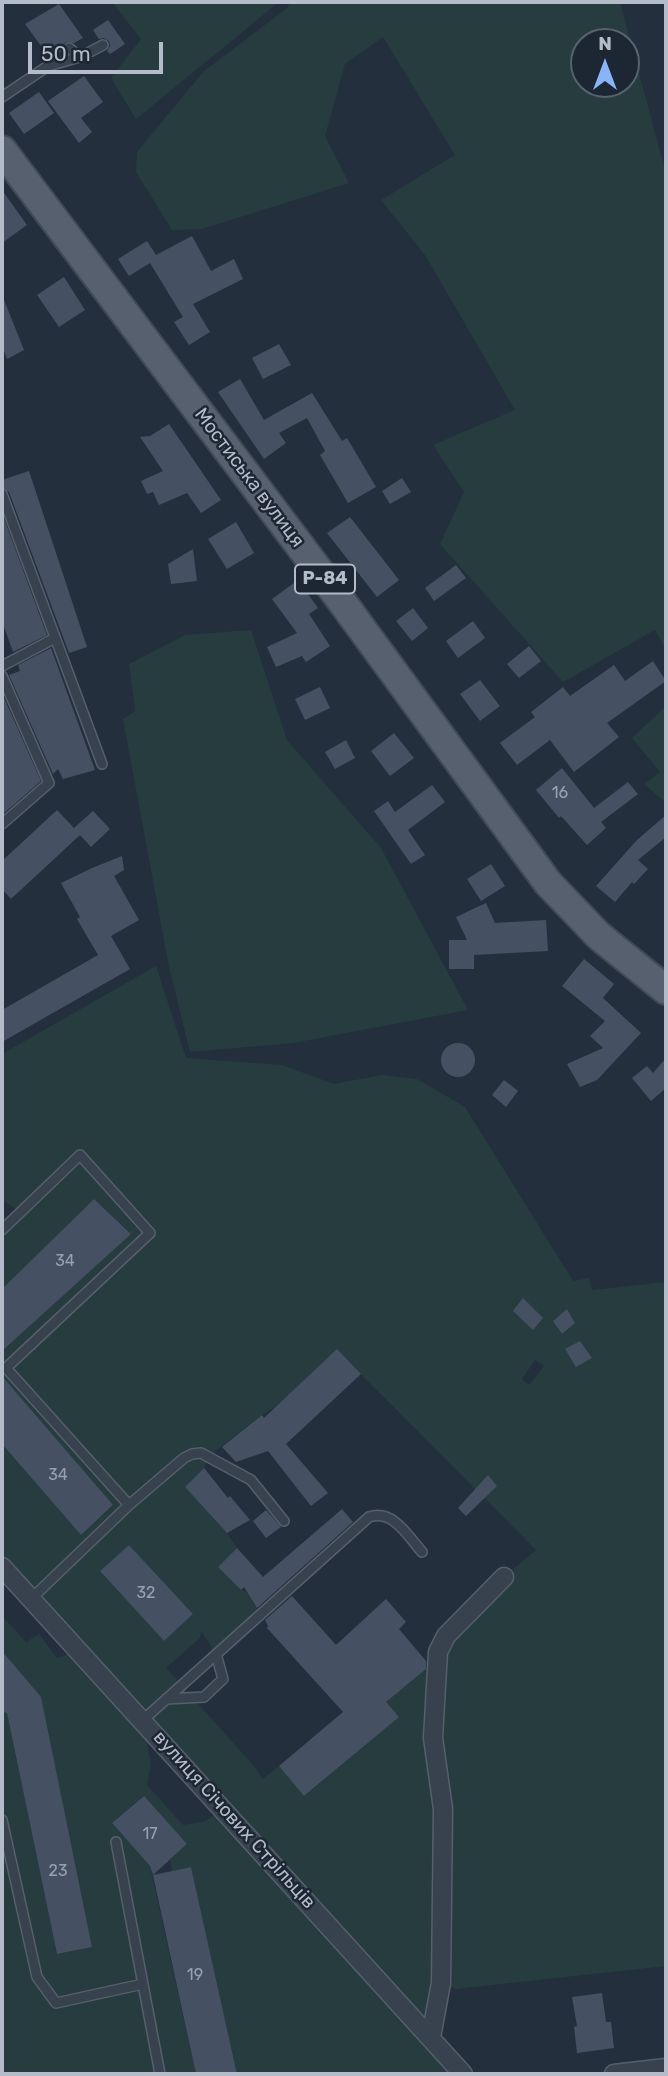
<!DOCTYPE html>
<meta charset="utf-8">
<style>
body{margin:0}
#map{position:relative;width:668px;height:2076px;overflow:hidden;background:#242f3e;font-family:Rubik,sans-serif}
canvas{display:block}
.frame{position:absolute;inset:0;border:4px solid #b4bcc9;pointer-events:none}
.north{position:absolute;left:570px;top:28px;width:70px;height:70px;box-sizing:border-box;background:#1d2633;border:2px solid #59626f;border-radius:50%;rotate:0deg;font-size:19px;font-weight:700;line-height:28px;text-align:center;color:#b4bcc9}
.north::after{content:'';display:block;margin:auto;width:24px;height:32px;background:#8ab4f8;clip-path:polygon(50% 0,100% 100%,50% 72%,0 100%)}
.scale{position:absolute;left:28px;top:42px;width:135px;height:32px;box-sizing:border-box;border:4px solid #b4bcc9;border-top:0;padding-left:9px;font-size:21px;line-height:24px;white-space:nowrap;color:#b4bcc9;-webkit-text-stroke:5px #1d2633;paint-order:stroke}
</style>
<div id="map">
<canvas width="668" height="2076"></canvas>
<div class="frame"></div>
<div class="north">N</div>
<div class="scale">50 m</div>
</div>
<script>
const context = document.querySelector('canvas').getContext('2d');
context.lineJoin = 'round';
function fill(path, color) { context.fillStyle = color; context.fill(path, 'evenodd'); }
function stroke(path, color, width, dash) { context.strokeStyle = color; context.lineWidth = width; context.lineCap = dash ? 'butt' : 'round'; context.setLineDash(dash || []); context.stroke(path); }
function write(font, color, halo, rows, align = 'center') {
  context.font = font + ' Rubik,sans-serif'; context.lineWidth = 5; context.setLineDash([]); context.textBaseline = 'middle'; context.strokeStyle = halo; context.fillStyle = color; for (const [text, x, y, turn = 0] of rows) {
    context.save(); context.translate(x, y); context.rotate((+turn || 0) * Math.PI / 180); context.textAlign = isNaN(turn) ? turn : align; if (halo) context.strokeText(text, 0, 0); context.fillText(text, 0, 0); context.restore();
  }
}
fill(new Path2D(`
 M112 2H279L136 119 111 78 141 39Z
 M291 2H620L666 174V650L655 630 563 682 440 544 464 492 433 445 515 410 425 255 381 200 455 155 383 37 345 64 325 136 349 183 202 229 172 230 136 172 137 152 203 72 287 8ZM584 42H626V84H584Z
 M251 630 287 740 381 848 468 1010 293 1043 190 1052 169 967 123 719 135 711 129 664 185 635Z
 M666 706V803L644 784 660 772 632 738Z
 M156 966 186 1058 282 1065 334 1084 382 1075 417 1079 465 1107 573 1281 589 1278 592 1290 666 1282V1966L456 1989 441 1983 431 2037 463 2074H237L191 1867 172 1871 170 1860 187 1844 143 1796 112 1823 150 1866 196 2074H2V1712L7 1713 57 1954 92 1947 42 1706 34 1689 2 1651V1616L26 1642 39 1634 57 1658 77 1651 2 1567V1444L81 1535 113 1506 2 1376V1351L131 1233 94 1199 2 1289V1230L21 1212 2 1200V1054ZM567 1309 575 1322 562 1334 553 1321ZM535 1360 544 1366 529 1385 522 1379ZM361 1374 536 1550 504 1577 430 1665 386 1702 398 1717 305 1796 279 1766 263 1779 253 1765 166 1668 200 1638 201 1631 216 1654 260 1614 247 1592 241 1590 218 1567 237 1548 227 1533 185 1487 204 1468 209 1456 262 1415 279 1404ZM129 1545 193 1614 164 1641 100 1571ZM143 1723 225 1810 203 1822 183 1825 147 1785 151 1764Z`), '#263c3f');
fill(new Path2D(`
 M59 4 83 38 74 43 66 42 62 46 63 51 50 58 25 24Z
 M108 20 125 44 110 54 107 51 110 46 109 41 104 38 99 39 93 30Z
 M84 76 103 102 81 118 92 132 79 143 48 101Z
 M39 92 54 113 24 134 9 113Z
 M2 190 27 225 2 243Z
 M192 236 211 271 234 259 243 279 193 304 210 332 189 345 174 322 183 317 150 263 129 276 118 259 147 241 156 255Z
 M64 277 85 310 59 327 37 295Z
 M2 295 24 350 7 359 2 346Z
 M279 344 291 365 263 379 252 358Z
 M240 379 264 420 312 393 342 441 347 438 376 487 348 503 320 455 325 451 307 418 279 433 286 443 264 459 218 392Z
 M169 424 221 500 201 513 187 493 159 505 153 492 147 494 141 481 163 471 140 437 150 436Z
 M29 471 87 647 69 653 9 492 2 487V480Z
 M402 478 411 492 390 504 382 491Z
 M2 513 47 635 13 652 2 621Z
 M350 517 399 580 377 597 327 533Z
 M236 522 254 553 227 569 208 539Z
 M193 549 197 581 171 584 168 564Z
 M456 565 466 578 434 601 425 588Z
 M298 580 318 608 309 614 330 646 306 662 302 656 276 667 267 647 297 633 272 599Z
 M413 608 428 628 412 641 396 621Z
 M473 621 485 638 458 658 446 641Z
 M529 646 541 661 519 678 507 664Z
 M51 648 95 770 63 779 58 769 53 774 9 675 20 671 18 665Z
 M653 661 666 681 607 723 619 737 574 772 550 740 517 765 500 743 535 717 531 712 563 687 570 696 614 665 625 681Z
 M480 680 500 706 480 721 460 694Z
 M320 687 330 708 305 720 295 699Z
 M2 693 41 781 2 815Z
 M394 733 414 758 390 776 371 751Z
 M346 740 355 758 335 769 325 752Z
 M562 768 594 808 628 782 638 794 601 822 606 828 587 845 561 816 559 818 536 790Z
 M432 785 445 802 408 830 425 855 411 864 374 811 388 801 395 812Z
 M57 810 74 828 93 811 110 829 91 847 80 835 11 899 2 889V861Z
 M666 815V837L638 860 648 869 634 884 632 882 615 902 596 886 637 840Z
 M122 856 124 870 114 876 139 920 111 936 130 969 2 1042V1010L98 955 77 919 80 917 61 883 92 868Z
 M491 864 505 886 481 901 467 879Z
 M486 903 495 923 546 920 548 951 474 955V969H449V940H467L456 917Z
 M584 959 614 984 603 998 641 1033 597 1080 580 1087 567 1064 603 1048 590 1036 605 1021 562 986Z
 M441 1060a17 17 0 1 1 34 0a17 17 0 1 1-34 0Z
 M666 1058V1088L651 1101 632 1078 647 1066 653 1073Z
 M504 1080 518 1091 506 1107 492 1095Z
 M94 1199 131 1234 2 1351V1289Z
 M523 1298 543 1318 533 1330 513 1311Z
 M567 1309 575 1323 562 1334 553 1321Z
 M580 1341 592 1358 576 1367 565 1349Z
 M337 1349 361 1374 286 1444 328 1493 311 1506 268 1451 236 1462 222 1447 262 1415 264 1418Z
 M2 1376 113 1505 81 1535 2 1444Z
 M204 1468 228 1498 230 1496 250 1520 227 1533 185 1487Z
 M488 1475 497 1486 466 1516 458 1508Z
 M342 1509 353 1522 257 1608 244 1587 241 1590 218 1567 237 1548 263 1577Z
 M266 1510 281 1527 266 1538 253 1521Z
 M129 1545 193 1614 164 1641 100 1571Z
 M292 1596 336 1645 386 1599 406 1622 399 1629 426 1661V1669L386 1702 399 1717 304 1796 279 1766 343 1712 267 1628 268 1626 265 1620Z
 M2 1651 41 1697 92 1947 57 1954 7 1713 2 1712Z
 M144 1796 187 1844 153 1875 150 1866 112 1823Z
 M191 1867 237 2074H196L153 1875Z
 M602 1993 606 2022H611L614 2048 577 2053 574 2027 577 2026 572 1997Z`), '#455162');
const lane = new Path2D(`
 M80 57 103 45
 M2 97 48 66 80 57 69 48
 M2 494 102 764
 M2 666 55 638
 M2 676 49 783 2 824
 M2 1230 80 1155 150 1233 6 1368 129 1505 31 1599
 M129 1505 184 1458 192 1454 201 1453 251 1480 284 1521
 M166 1699 204 1697 223 1679 216 1654
 M143 1720 369 1517C393 1509 408 1536 422 1552
 M2 1820 37 1977 56 2003 143 1984
 M116 1842 160 2074`);
const street = new Path2D(`
 M2 1567 463 2074
 M431 2037 441 1983 443 1809 433 1738 438 1652 446 1636 504 1577
 M614 2074 666 2068`);
const primary = new Path2D(`
 M2 150 340 599 548 883 599 936 666 990`);
stroke(lane, '#565f6c', 12);
stroke(street, '#565f6c', 21);
stroke(primary, '#414a57', 32);
stroke(lane, '#38414e', 9);
stroke(street, '#38414e', 18);
stroke(primary, '#56606e', 28);
write('16px', '#98a1af', null, [
 ["16",560,793],
 ["34",65,1261],
 ["34",58,1475],
 ["32",146,1593],
 ["17",150,1834],
 ["23",58,1871],
 ["19",195,1975]
]);
for (const [x, y, w] of [
 [325,579,60]
]) { const box = new Path2D(); box.roundRect(x - w / 2, y - 14.5, w, 29, 5); context.fillStyle = '#1d2633'; context.fill(box); stroke(box, '#b4bcc9', 2); }
write('bold 18px', '#b4bcc9', null, [
 ["Р-84",325,579]
]);
write('19px', '#b4bcc9', '#1d2633', [
 ["Мостиська вулиця",249,478,53],
 ["вулиця Січових Стрільців",234,1820,48]
]);
</script>
